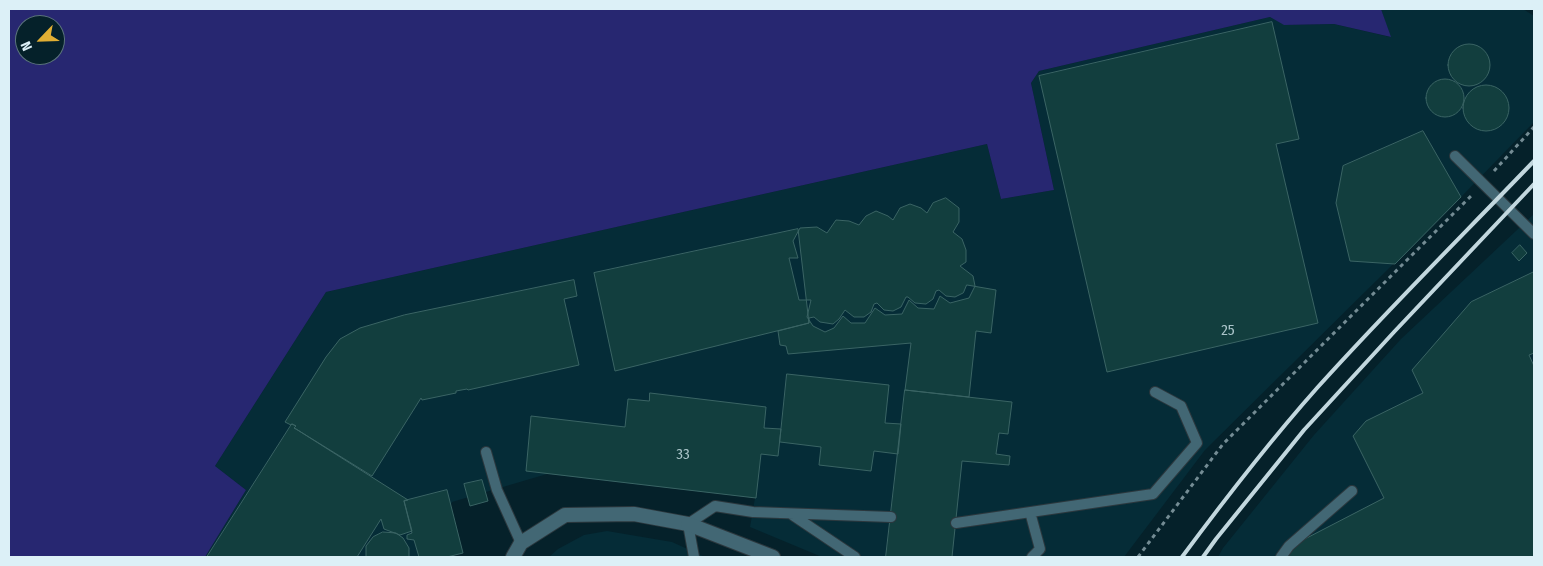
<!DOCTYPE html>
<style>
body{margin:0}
#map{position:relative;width:1543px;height:566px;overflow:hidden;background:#05212a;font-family:"Fira Sans Condensed",sans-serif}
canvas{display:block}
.frame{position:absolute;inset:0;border:10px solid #dcf0f7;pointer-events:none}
.north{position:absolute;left:15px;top:15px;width:50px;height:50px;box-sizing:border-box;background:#05212a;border:1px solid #5b747c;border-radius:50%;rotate:246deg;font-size:14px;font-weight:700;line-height:20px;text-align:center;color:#dcf0f7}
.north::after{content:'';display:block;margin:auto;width:18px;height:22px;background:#e1af34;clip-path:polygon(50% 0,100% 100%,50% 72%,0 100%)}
</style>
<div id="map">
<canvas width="1543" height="566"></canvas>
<div class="frame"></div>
<div class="north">N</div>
</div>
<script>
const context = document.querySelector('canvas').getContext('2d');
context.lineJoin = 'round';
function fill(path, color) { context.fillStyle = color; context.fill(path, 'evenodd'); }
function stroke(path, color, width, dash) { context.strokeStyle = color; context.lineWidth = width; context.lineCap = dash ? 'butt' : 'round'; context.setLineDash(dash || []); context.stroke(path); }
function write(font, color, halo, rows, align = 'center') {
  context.font = font + ' "Fira Sans Condensed",sans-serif'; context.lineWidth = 4.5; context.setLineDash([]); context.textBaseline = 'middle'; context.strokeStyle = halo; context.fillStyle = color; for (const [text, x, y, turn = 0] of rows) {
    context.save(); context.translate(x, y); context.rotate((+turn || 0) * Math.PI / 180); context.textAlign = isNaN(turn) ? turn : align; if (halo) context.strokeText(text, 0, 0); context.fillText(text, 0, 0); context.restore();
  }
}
fill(new Path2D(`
 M1381 9H1523L1534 16V122L1462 196 1205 450 1124 557H822L750 527 755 498 547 474 452 502 426 557H205L246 490 215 466 326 292 987 144 1001 199 1054 190 1031 83 1039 71 1270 17 1285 25 1334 24 1390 37Z
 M1534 214V557H1218L1223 548 1314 435 1401 339Z
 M607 531 672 542 705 557H549L558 549 584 535Z`), '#052c37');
fill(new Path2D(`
 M9 9H1381L1391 37 1334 24 1284 25 1270 17 1039 71 1031 83 1054 190 1001 199 987 144 326 292 215 466 246 490 205 557H9ZM25 25H55V55H25Z`), '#272771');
const building = new Path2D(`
 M1272 22 1299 139 1276 144 1318 323 1107 372 1039 76Z
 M1448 65a21 21 0 1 1 42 0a21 21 0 1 1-42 0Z
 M1426 98a19 19 0 1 1 38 0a19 19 0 1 1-38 0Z
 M1463 108a23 23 0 1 1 46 0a23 23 0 1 1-46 0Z
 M1423 131 1461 197 1395 264 1350 261 1336 203 1343 166Z
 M946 198 959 208V222L953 232 962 239 966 250V262L960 266 973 276 975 286 969 298 950 303 940 296 934 309 918 308 909 300 902 314 885 315 875 308 865 323H851L843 316 834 328 825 332 813 326 807 317 811 300H799L789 258H798L793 241 800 228 817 227 827 233 836 220 849 221 859 225 866 216 876 211 888 216 893 220 900 208 910 204 921 208 927 213 933 203Z
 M798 229 809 323 615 371 594 273Z
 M1520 245 1527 253 1519 261 1512 253Z
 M1534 272V353L1529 355 1534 366V557H1287L1299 542 1384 498 1353 436 1366 421 1423 393 1412 370 1471 302Z
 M574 280 577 296 564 299 579 365 468 390 467 389 456 391V393L422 400 421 398 372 476 296 429 294 428 296 426 292 424 291 425 285 422 326 357 340 339 360 328 404 315Z
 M967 285 996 290 991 333 976 331 969 397 905 390 911 343 788 354 786 346 780 345 778 331 809 323V318L814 317 820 322 833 324 839 319 845 310 854 317H864L871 312 874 304 877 303 884 310 893 311 901 307 906 297H908L915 303 926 304 933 299 936 291 939 290 946 296 955 297 963 293Z
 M787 374 889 385 885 423 901 424 898 454 874 451 871 471 819 465 821 447 780 442Z
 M905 390 1012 402 1008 434 999 433 996 454 1010 456 1009 465 962 461 952 557H886Z
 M650 393 766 407 764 428 781 429 778 456 761 454 756 498 526 471 531 416 625 427 628 399 649 401Z
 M292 424 296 426 294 428 296 429 408 500 404 501 412 531 400 535 384 529 381 519 357 557H207Z
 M482 480 488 501 470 506 464 484Z
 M447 490 463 553 447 557H419L414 540 407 539V535L412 533 404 501Z
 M383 532 396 533 403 538 409 548V557H366V546L373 537Z`);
fill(building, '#123e3e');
stroke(building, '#3a6464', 1);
const service = new Path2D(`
 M1455 156 1534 234
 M486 452 497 490 521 543
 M1030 512 1040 549 1032 557
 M791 514 855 557
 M956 523 1153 494 1197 443 1181 406 1155 392
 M694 557 688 524 715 506 753 512 891 517
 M1281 557 1289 546 1352 491`);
const minor = new Path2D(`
 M513 557 521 543 565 515 634 514 688 524`);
const tertiary = new Path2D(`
 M688 524 773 557`);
stroke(service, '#2c383e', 12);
stroke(minor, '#2c383e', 16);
stroke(tertiary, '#2c383e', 16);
stroke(new Path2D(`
 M1494 171 1534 127
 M1138 557 1223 444 1473 194`), '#748c94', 3, [4, 4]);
stroke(service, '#426774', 10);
stroke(minor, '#426774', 14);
stroke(tertiary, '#426774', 14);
stroke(new Path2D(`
 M1182 557C1225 499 1269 442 1317 388 1387 310 1462 236 1534 161
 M1203 557 1216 539 1304 430 1394 332 1534 184`), '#c2d7de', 4);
write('15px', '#aac4c9', null, [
 ["25",1228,331],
 ["33",683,455]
]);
</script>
